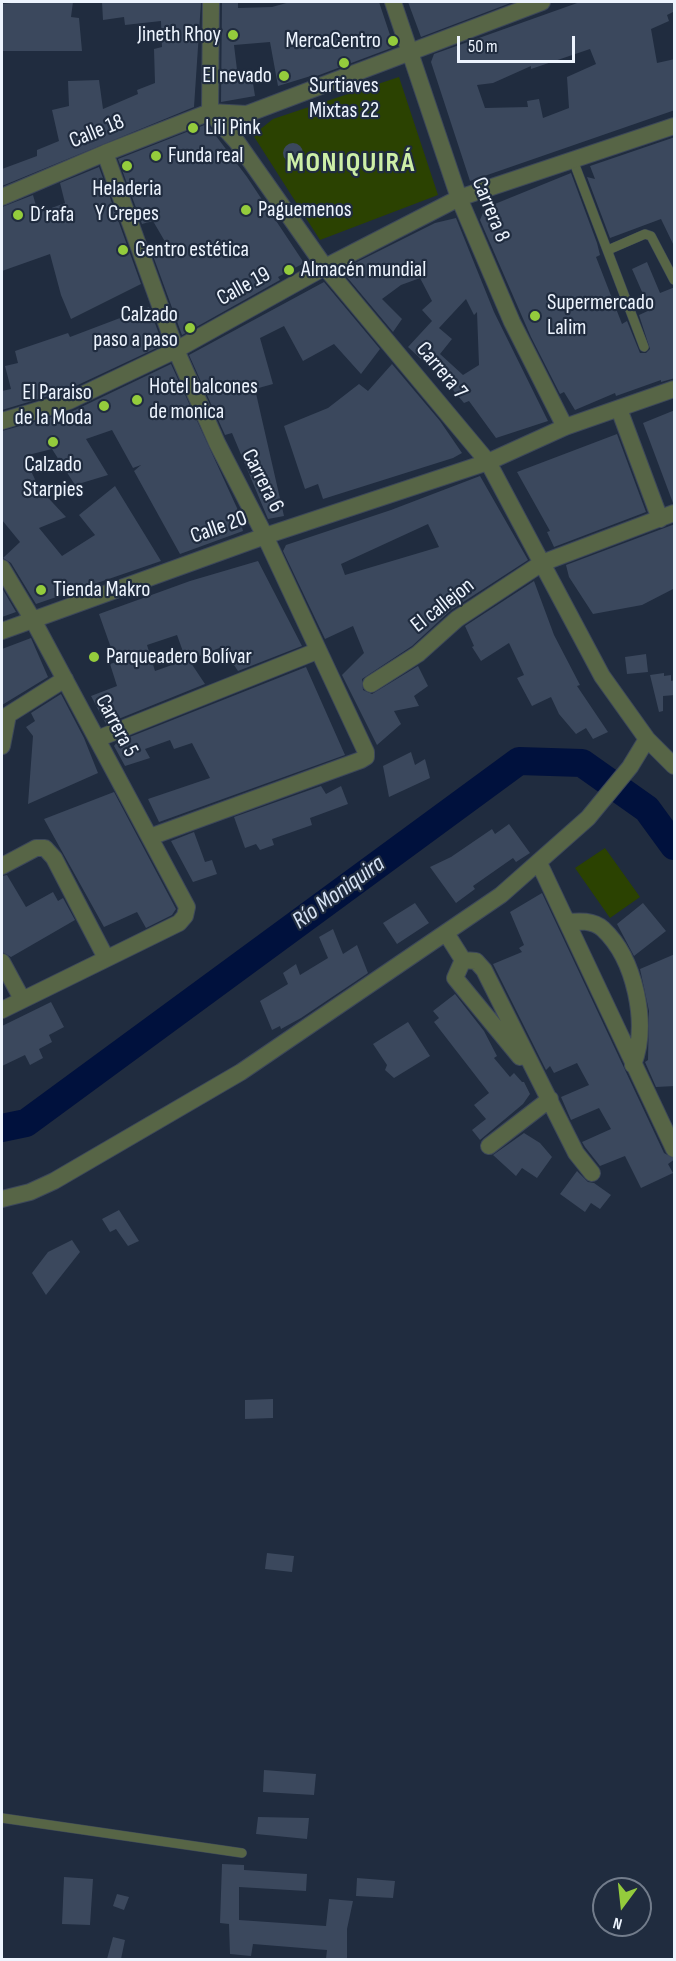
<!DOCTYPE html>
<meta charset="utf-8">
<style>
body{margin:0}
#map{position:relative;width:676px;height:1961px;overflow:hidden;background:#202c3f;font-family:"Sofia Sans Condensed",sans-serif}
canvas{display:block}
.frame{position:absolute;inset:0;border:3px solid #edf4fe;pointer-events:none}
.north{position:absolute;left:592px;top:1877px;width:60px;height:60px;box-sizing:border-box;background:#202c3f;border:2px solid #727c8b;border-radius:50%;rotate:195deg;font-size:16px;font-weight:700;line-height:24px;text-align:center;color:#edf4fe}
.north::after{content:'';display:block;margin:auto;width:21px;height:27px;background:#94cc3c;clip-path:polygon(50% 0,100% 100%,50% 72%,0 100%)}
.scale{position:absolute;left:457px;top:36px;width:118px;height:27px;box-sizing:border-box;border:3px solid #edf4fe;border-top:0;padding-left:8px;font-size:18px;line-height:21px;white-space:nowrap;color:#edf4fe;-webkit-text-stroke:4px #202c3f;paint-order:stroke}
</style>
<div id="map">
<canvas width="676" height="1961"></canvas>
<div class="frame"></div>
<div class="north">N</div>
<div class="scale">50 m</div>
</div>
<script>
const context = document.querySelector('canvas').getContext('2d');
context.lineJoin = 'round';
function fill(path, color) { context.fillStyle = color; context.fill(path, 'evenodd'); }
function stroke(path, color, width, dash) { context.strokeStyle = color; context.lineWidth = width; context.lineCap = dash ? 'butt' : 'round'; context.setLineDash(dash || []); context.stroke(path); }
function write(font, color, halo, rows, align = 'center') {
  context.font = font + ' "Sofia Sans Condensed",sans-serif'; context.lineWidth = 4.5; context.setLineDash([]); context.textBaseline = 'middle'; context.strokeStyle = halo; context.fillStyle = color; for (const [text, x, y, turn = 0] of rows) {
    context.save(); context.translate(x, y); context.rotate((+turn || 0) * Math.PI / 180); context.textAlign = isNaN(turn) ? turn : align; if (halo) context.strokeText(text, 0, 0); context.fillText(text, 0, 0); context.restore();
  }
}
fill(new Path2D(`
 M399 77 438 195 320 240 253 135 273 119Z
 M605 848 640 897 610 918 575 868Z`), '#2b4201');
stroke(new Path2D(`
 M2 1128 26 1123 519 761 582 763 647 809 674 846`), '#00113d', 28);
fill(new Path2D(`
 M20 2H73L71 17 79 18 82 51H2V4Z
 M102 2H201L194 107 2 186V169L37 156V150L59 141 52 110 69 106 68 81 99 80 103 109 138 94 137 90 155 83 154 49 162 47 161 21 125 25 124 17 103 20Z
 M222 2H238V8L272 7 290 2H379L394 47 314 77V75L278 86 270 42 234 45 238 78 252 77 255 96 221 102Z
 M408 2H513L421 37Z
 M580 2H675V11L667 15 669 21 651 29 657 63 675 59V110L470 181 431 62 434 54ZM590 49 596 64 567 77 569 108 543 118 539 99 527 101 528 107 485 108 477 85 493 83 531 66V69Z
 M207 124 247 177 304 263 278 277 280 280 182 335 152 253 167 245 153 221 142 224 118 159Z
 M675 137V248L661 219 610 238 587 177 595 179 590 166Z
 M283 153a10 10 0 1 1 20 0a10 10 0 1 1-20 0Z
 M99 167 141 284 71 319 61 295 50 254 2 271V207L33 195 38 213 65 203 60 183Z
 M571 173 597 243 600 255 596 257 622 324 627 321 640 353H646L650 349 639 315 650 310 632 269 647 262 660 293 675 287V378L661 382V380L616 396 615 393 575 410 564 392 560 394 531 337 480 220 485 208Z
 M456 218 494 312 548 421 496 438 469 401 464 403 448 384 408 347 432 321 422 310 432 301 420 278 401 285 382 299 402 319 393 332 341 270 435 223ZM466 299 474 315 477 312 479 365 463 375 440 354 452 339 439 328Z
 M324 282 380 349 361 374 334 344 303 361 284 326 260 338 273 384 255 389 284 516 268 519 232 433 225 435 189 355Z
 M149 307 163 345 65 391 2 410V391L11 389 5 366 18 363 15 351 68 333 70 337Z
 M171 364 237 508 243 531 180 554 134 471 141 465 133 468 112 430 86 439 108 475 75 485 52 449 24 456 39 488 66 517 39 528 62 556 95 535 79 515 115 486 161 561 36 604 11 563 3 558 20 542 2 520V431L73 411Z
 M392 364 440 421 462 453 453 458 323 499 318 484 305 489 284 426 328 408 359 384 368 391Z
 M675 410V503H673L643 423Z
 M617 434 646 512 554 547 547 532 550 531 517 472Z
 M480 476 528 560 451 610 412 646 362 679 363 690 372 694 418 666 428 686 414 696 419 706 394 711 401 724 377 745 342 675 364 653 353 626 325 639 283 551 286 545 391 510ZM428 524 439 547 345 575 341 564Z
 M675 524V588L642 605 593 614 569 577 566 565Z
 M258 561 302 646 238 671 222 647 189 660 205 684 106 724 91 696 117 686 110 664 116 662 99 614 190 581ZM177 635 186 660 155 671 147 645Z
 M534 581 554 635 580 685 577 686 608 732 593 739 586 728 576 734 559 714 551 697 532 706 517 678 524 675 509 643 481 661 472 647 474 646 465 626Z
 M2 588 16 612 2 617Z
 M31 638 48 677 2 705V649Z
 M646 654 648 672 627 674 625 657Z
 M306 667 345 755 159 822 148 799 210 778 192 743 174 749 170 740 145 749 150 758 125 766 114 746 117 742Z
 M664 673V676L671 675V681L675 680V695L663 696V711L659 712 650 675Z
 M61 694 84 738 98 773 28 804 33 736 26 727 35 721 31 713Z
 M411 752 415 765 425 759 430 778 389 797 383 766Z
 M321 786 326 794 341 786 348 804 310 818 312 825 272 839 274 845 260 850 256 844 245 848 234 817Z
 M114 792 176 909 172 915 146 928 137 912 104 927 44 819Z
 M509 824 530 853 516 862 513 858 473 886 475 889 456 903 430 867 451 857 492 829 495 834Z
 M194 832 205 862 212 860 217 874 193 882 171 841Z
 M7 875 26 907 53 892 58 901 63 898 75 920 11 957 2 952V876Z
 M542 893 664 1153 675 1159 668 1164 673 1173 641 1188 625 1156 600 1166 585 1147 582 1142 611 1129 599 1108 571 1120 561 1097 589 1085 577 1063 554 1073 550 1066 546 1070 493 964 522 952 519 948 524 945 510 912Z
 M415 903 429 923 397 944 383 923Z
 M643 903 666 931 634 956 617 924Z
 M333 929 343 954 357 945 368 973 301 1018 281 1029 280 1026 272 1030 260 1001 288 984 283 973 296 964 300 975 328 958 319 937Z
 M675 954V1086L656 1087 645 1062 648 1060 649 1011 640 969Z
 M455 994 484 1031 497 1056 494 1058 510 1077 514 1073 522 1082H524L530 1094 523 1104 480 1140 472 1130 486 1119 474 1105 489 1093 434 1022 439 1018 433 1011Z
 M51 1002 64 1027 49 1035 52 1042 39 1049 43 1058 30 1065 25 1055 2 1066V1026Z
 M408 1022 430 1056 394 1078 385 1070 387 1065 373 1044Z
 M524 1133 540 1143 552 1157 537 1178 522 1168 516 1176 493 1155Z
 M577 1171 588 1182 594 1183 611 1195 600 1209 591 1203 585 1212 560 1194Z
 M119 1210 139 1241 128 1246 116 1229 110 1232 102 1219Z
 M72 1240 80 1252 46 1295 32 1273 48 1252Z
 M273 1399V1418L245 1419V1400Z
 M267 1553 294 1556 292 1572 265 1569Z
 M264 1770 316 1774 314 1795 263 1792Z
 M258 1817 309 1818 307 1839 256 1834Z
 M222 1864 244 1865V1870L307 1874 306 1891 239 1887V1920L326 1926 329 1899 353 1901 347 1929V1959H326L327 1950 253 1944 251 1956 230 1954 229 1924 220 1923Z
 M64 1877 93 1879 90 1925 62 1924Z
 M357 1878 395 1881 393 1898 356 1896Z
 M117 1894 129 1897 124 1910 113 1906Z
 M113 1937 125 1940 121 1959H107Z`), '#3b485d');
const service = new Path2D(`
 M573 160 644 347
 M608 250 645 234 651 236 674 280
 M2 1818 242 1853`);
const minor = new Path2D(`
 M211 2 210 112 237 142 325 267 488 462 602 676 647 739 674 766
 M393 2 459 198 512 322 565 427
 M105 153 176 350 217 443 265 536 366 752V757L361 760 150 837
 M2 197 105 153 210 112 247 114 542 2
 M619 409 660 519
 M2 421 69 401 176 350 325 267 459 198 674 126
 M2 568 33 620 187 907 185 916 179 923 2 1010
 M2 631 265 536 488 462 565 427 674 389
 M371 684 418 654 457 619 542 563 674 513
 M97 739 317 651
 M2 746 8 715 65 679
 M539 863 674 1149
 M2 866 36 848H45L54 858 106 958
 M567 922C579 921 593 920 603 929 635 959 649 1024 633 1065
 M446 933 463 960
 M463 960 476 961 484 970 576 1153 592 1173
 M463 960 455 978 520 1057
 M2 962 22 999
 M489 1146 550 1099
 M2 1199 30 1192 54 1181 241 1072 501 895 588 818 630 767 647 739`);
stroke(service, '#3d485a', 10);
stroke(minor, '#3d485a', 18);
stroke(service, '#576546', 9);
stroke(minor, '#576546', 16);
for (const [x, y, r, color] of [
 [233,35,6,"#94cc3c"],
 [393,41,6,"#94cc3c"],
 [344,63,6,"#94cc3c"],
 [284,76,6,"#94cc3c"],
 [193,128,6,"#94cc3c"],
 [156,156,6,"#94cc3c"],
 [127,166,6,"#94cc3c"],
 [246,210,6,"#94cc3c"],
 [18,215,6,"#94cc3c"],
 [123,250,6,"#94cc3c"],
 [289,270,6,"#94cc3c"],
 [535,316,6,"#94cc3c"],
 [190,328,6,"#94cc3c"],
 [137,400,6,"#94cc3c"],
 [104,406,6,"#94cc3c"],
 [53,442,6,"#94cc3c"],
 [41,590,6,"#94cc3c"],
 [94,657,6,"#94cc3c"]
]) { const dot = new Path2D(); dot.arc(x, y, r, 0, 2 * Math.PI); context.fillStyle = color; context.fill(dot); stroke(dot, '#202c3f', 2); }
write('22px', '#edf4fe', '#202c3f', [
 ["Jineth Rhoy",221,35,"right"],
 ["MercaCentro",381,41,"right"],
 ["El nevado",272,76,"right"],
 ["Surtiaves",344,86,"center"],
 ["Mixtas 22",344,111,"center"],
 ["Lili Pink",205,128],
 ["Funda real",168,156],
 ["Heladeria",127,189,"center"],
 ["Y Crepes",127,214,"center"],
 ["Paguemenos",258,210],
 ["D´rafa",30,215],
 ["Centro estética",135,250],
 ["Almacén mundial",301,270],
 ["Supermercado",547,303],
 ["Lalim",547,328],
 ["Calzado",178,315,"right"],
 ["paso a paso",178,340,"right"],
 ["Hotel balcones",149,387],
 ["de monica",149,412],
 ["El Paraiso",92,393,"right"],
 ["de la Moda",92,418,"right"],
 ["Calzado",53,465,"center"],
 ["Starpies",53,490,"center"],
 ["Tienda Makro",53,590],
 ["Parqueadero Bolívar",106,657]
], 'left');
write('22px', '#edf4fe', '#202c3f', [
 ["Calle 18",97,132,-22],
 ["Carrera 8",490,210,68],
 ["Calle 19",244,287,-29],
 ["Carrera 7",441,371,50],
 ["Carrera 6",262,481,63],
 ["Calle 20",219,528,-20],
 ["El callejon",443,606,-38],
 ["Carrera 5",116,726,62]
]);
write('italic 24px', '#d6e2f4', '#202c3f', [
 ["Río Moniquira",339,893,-36]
]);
context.letterSpacing = '1.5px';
write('bold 28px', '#cdefa7', '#202c3f', [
 ["MONIQUIRÁ",351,164]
]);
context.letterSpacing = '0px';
</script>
